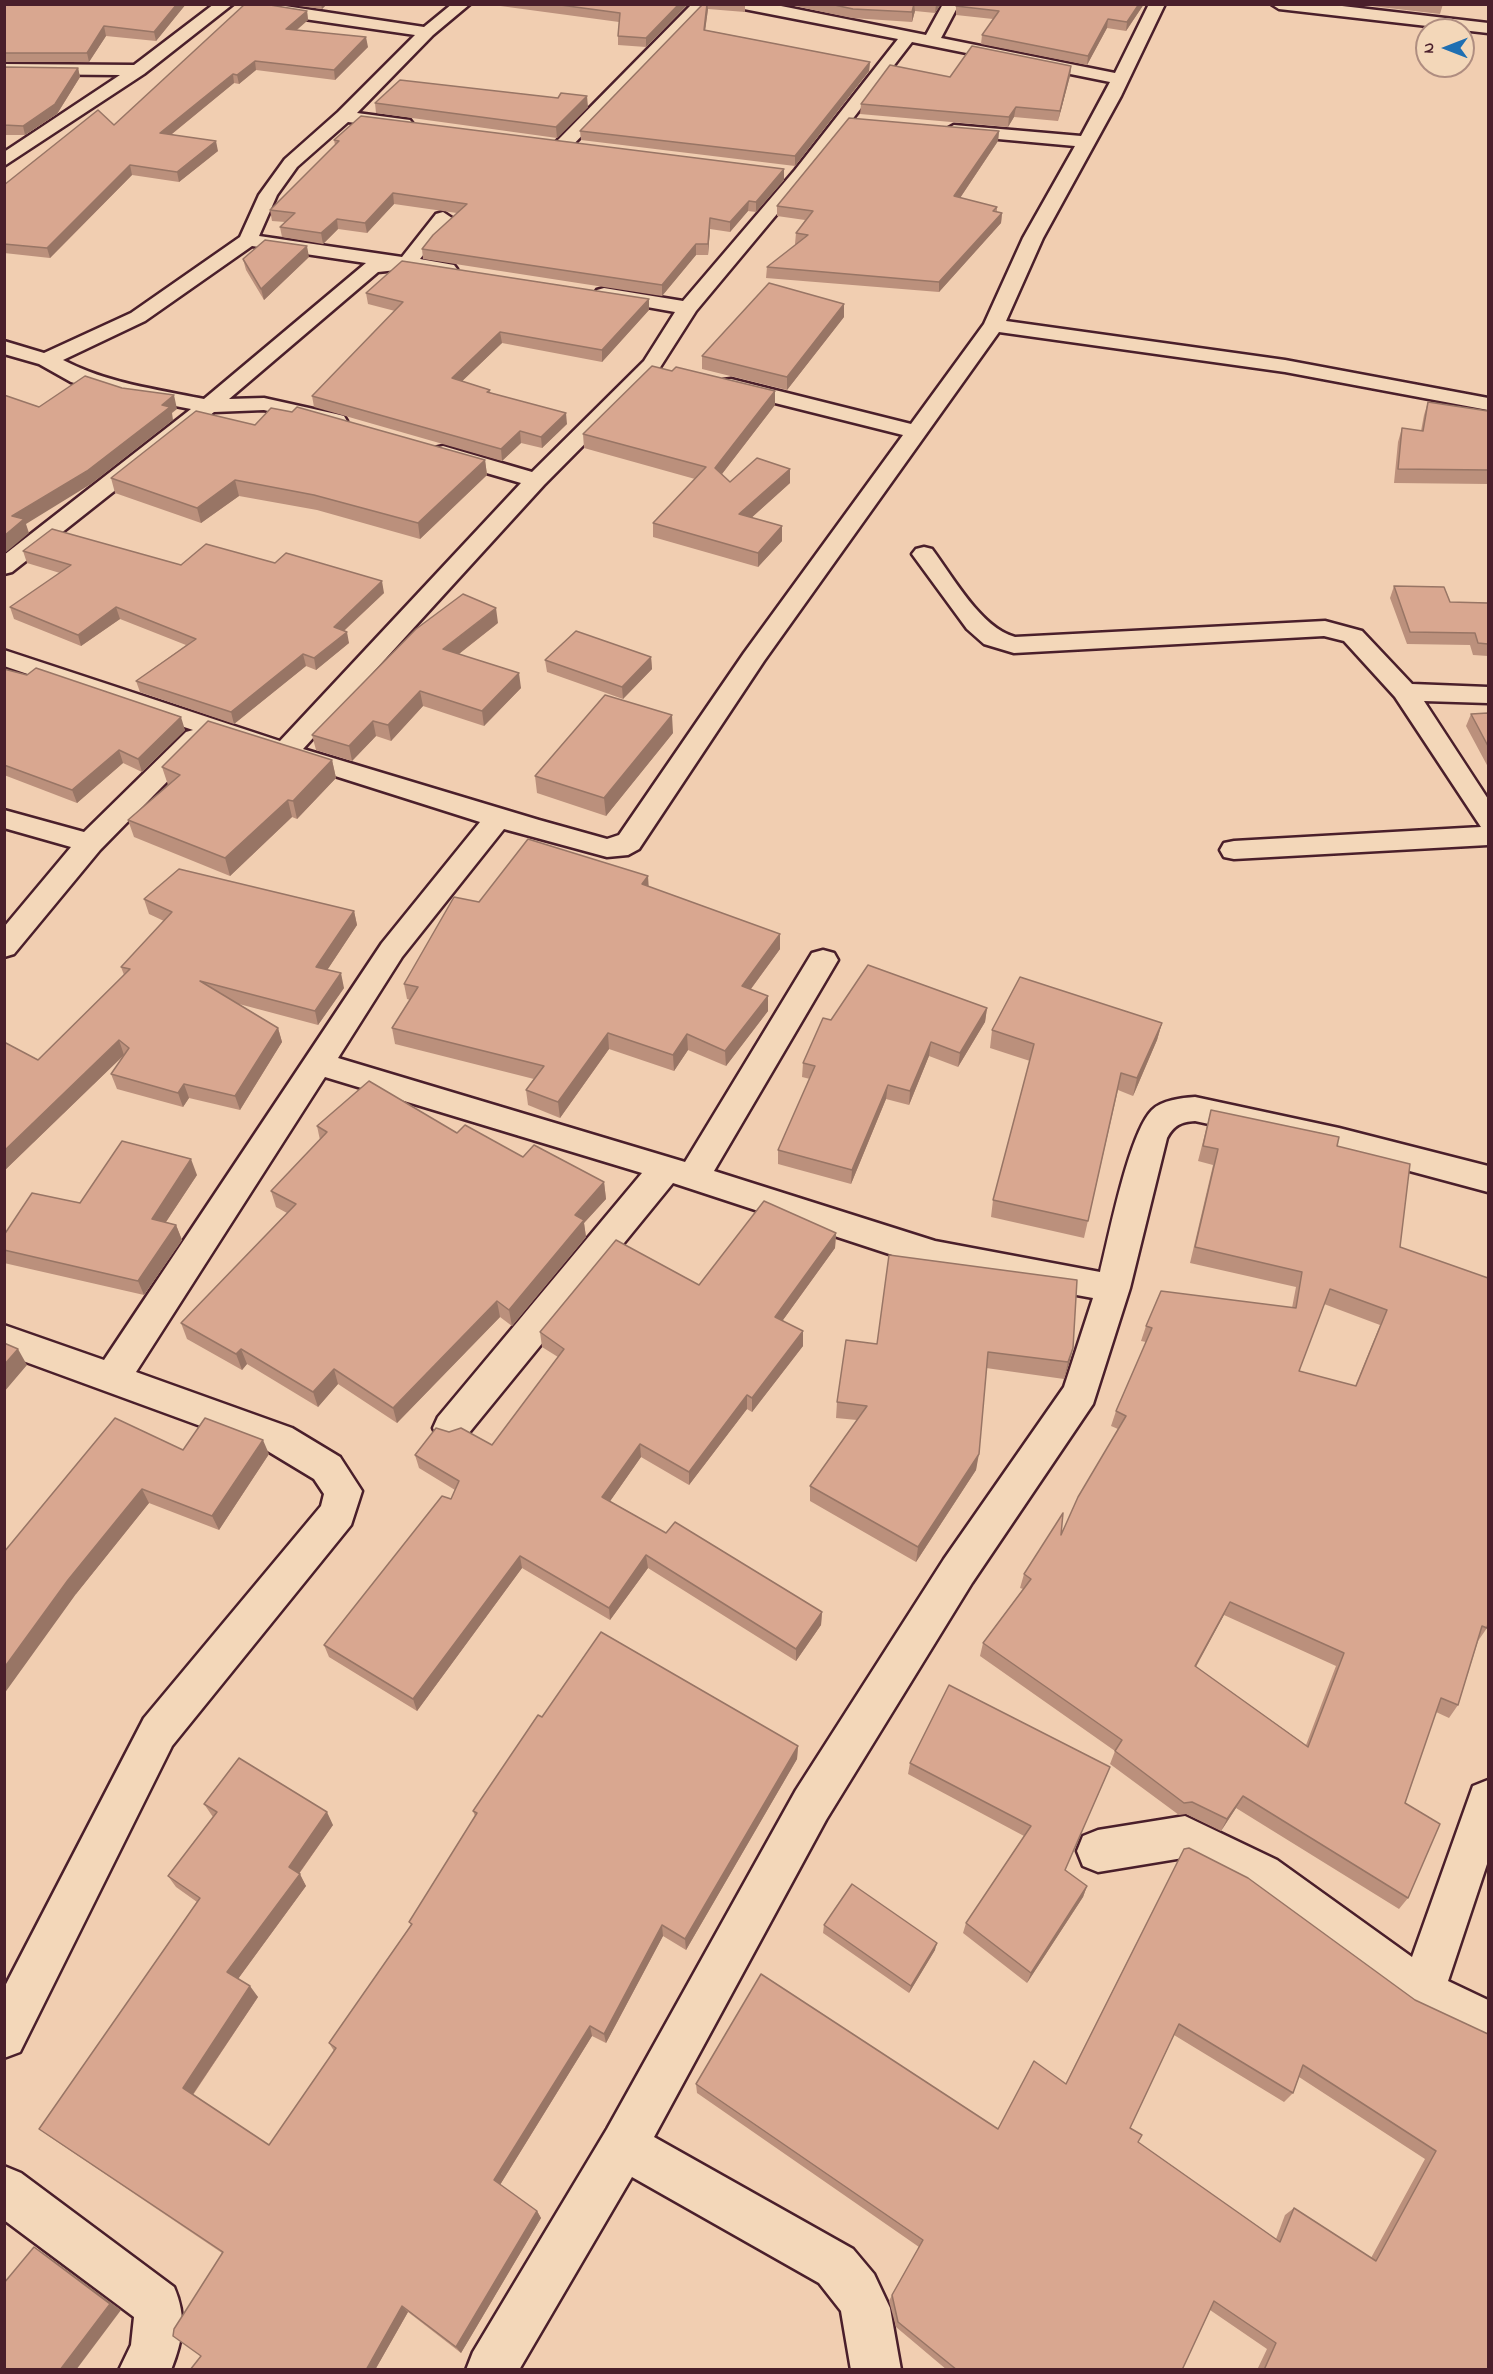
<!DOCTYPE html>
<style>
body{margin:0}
#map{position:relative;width:1493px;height:2374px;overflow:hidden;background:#f1ceb1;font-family:"Indie Flower",sans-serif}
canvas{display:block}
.frame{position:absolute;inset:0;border:6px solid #4a1f2b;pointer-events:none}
.north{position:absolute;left:1415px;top:18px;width:60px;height:60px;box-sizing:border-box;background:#f3d7b9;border:2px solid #af8d80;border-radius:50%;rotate:270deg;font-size:16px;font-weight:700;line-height:24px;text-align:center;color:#4a1f2b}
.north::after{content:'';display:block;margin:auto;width:21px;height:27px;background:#1f6fb2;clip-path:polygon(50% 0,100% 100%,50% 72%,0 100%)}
</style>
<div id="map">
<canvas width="1493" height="2374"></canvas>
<div class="frame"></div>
<div class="north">N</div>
</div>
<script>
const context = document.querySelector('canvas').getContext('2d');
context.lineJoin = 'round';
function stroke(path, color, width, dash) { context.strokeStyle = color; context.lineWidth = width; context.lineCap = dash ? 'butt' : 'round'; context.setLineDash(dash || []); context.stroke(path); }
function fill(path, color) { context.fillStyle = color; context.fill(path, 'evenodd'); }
const minor = new Path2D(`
 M214 4H233L144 74 4 166V152L120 75 4 74V64L134 65Z
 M272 4 424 27 452 4H470L433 35 357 113 410 120 413 124 410 128 404 129 348 122 297 167 277 195 259 236 402 257 436 214 443 212 452 218 420 259 454 265 457 269 447 275 406 269 378 272 229 399 264 398 336 414 344 416 347 421 344 426 336 428 264 410 214 412 12 572 4 574V555L191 409 107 393 71 382 39 364 4 354V341L44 353 131 313 240 237 259 195 285 159 338 112 415 35 263 13 255 8 258 4ZM252 246 366 263 204 399C155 389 107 383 63 360L145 321Z
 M692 4H709L568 150H556L553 146 556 142Z
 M736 4H771L926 35 943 4H959L941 38 1115 73 1149 4H1165L1121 96 1043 238 1006 321 1285 360 1488 398V410L1285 372 999 332 764 661 639 849 628 855 607 857 504 829 402 957 338 1058 685 1162 812 953 823 950 834 953 838 960 714 1171 935 1241 1100 1272C1109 1236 1129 1133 1152 1110 1162 1100 1181 1098 1195 1097L1339 1128 1488 1166V1192L1339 1152 1195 1121C1181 1122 1174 1125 1167 1138L1130 1288 1093 1404 972 1583 826 1820 654 2137 853 2249 874 2274 890 2308 901 2370H851L841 2311 819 2283 632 2177 519 2370H466L473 2352 607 2129 796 1790 944 1559 1064 1387 1093 1298 935 1269 673 1183 464 1439 451 1444 438 1439 433 1428 438 1417 642 1173 325 1077 136 1372 292 1428 340 1457 362 1491 351 1525 172 1746 20 2052 4 2058V1988L144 1718 321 1506 324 1494 314 1479 266 1450 4 1354V1325L104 1360 382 943 480 822 206 735 208 738 204 744 100 850 14 954 4 957V927L71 847 4 828V810L84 832 186 732 193 730 4 666V650L280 741 521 483 435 458 432 453 435 448 443 446 532 472 644 361 675 312 597 298 594 294 597 290 604 288 683 301 795 170 898 39 744 9ZM912 42 1110 82 1081 136 954 125 945 130 954 135 1075 146 1023 238 984 324 911 424 731 379 723 380 720 385 723 390 903 435 744 653 619 835 607 839 539 820 303 749 544 485 659 369 696 311 807 178Z
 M1271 4H1325L1488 23V33L1279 9Z
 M924 547 932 549C953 577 981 628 1015 637L1325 621 1362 631 1412 684 1488 687V703L1424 701 1488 799V845L1234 859 1224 857 1220 850 1224 843 1234 841 1481 827 1395 697 1344 641 1324 636 1014 653 984 644 967 629 912 554 916 549Z
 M1488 1780V1861L1448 1981 1488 2000V2046L1406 2008 1247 1890 1183 1858 1098 1872 1083 1866 1077 1851 1083 1836 1098 1830 1185 1816 1277 1860 1412 1957 1473 1786Z
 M4 2166 21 2173 174 2287C187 2317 183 2340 171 2370H119L131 2345 134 2317 4 2220Z`);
stroke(minor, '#4a1f2b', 5);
fill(minor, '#f3d7b9');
fill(new Path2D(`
 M4 4H186L156 41 106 36 89 62H4Z
 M283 4H327L322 9Z
 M493 4H688L646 47 618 45V36L619 22 493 5Z
 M703 4H745V12L708 9 705 30 870 62 869 71 795 166 581 140 580 131Z
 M785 4H941L935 13 915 11 912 22 852 18Z
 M1144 4 1126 31 1107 28 1087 65 981 44 982 35 993 19 956 15V6Z
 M1354 4H1443L1440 14Z
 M307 11 308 20 297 30 368 47 335 80 256 70 239 84 234 83 172 134 218 151 179 182 132 175 50 258 4 253V185L114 125Z
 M1071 66 1070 76 1058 121 1014 117 1008 127 860 114 861 104 950 77Z
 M4 67 78 68 80 77 57 114 25 135H4Z
 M558 98 588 107 557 138 376 113 375 103Z
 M999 131 998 141 960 198 997 207V212L1002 213 1001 223 939 292 766 278 767 267 797 244H795L796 233 805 220 777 216V206Z
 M334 140 784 180 756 212 748 211 730 232 710 229 708 255H696L662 296 423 259 422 249 457 213 394 204 367 233 338 229 323 244 282 237 280 227 285 222 272 221 270 210 335 145Z
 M309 257 264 300 246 270 243 259Z
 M366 293 649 299V310L602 362 502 343 462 381 490 390V393L567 424 542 448 521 443 502 461 314 407 312 396 395 311 368 304Z
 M844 317 787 390 702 369V356Z
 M1428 402 1488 411V484L1394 483 1398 442 1402 428 1421 431 1424 415Z
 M775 405 722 474 730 482 790 469V483L751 518 782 526V541L758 567 653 537V523L695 479 584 448 583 434Z
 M255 425 485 460 487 475 420 539 317 510 239 496 201 523 115 493 111 478Z
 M23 551 181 565 275 563 384 593 344 631 349 643 316 670 306 666 234 724 140 692 136 681 186 645 120 619 81 646 14 619 10 607 60 573 27 563Z
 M1394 586 1450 602 1488 603V656L1473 655 1470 645 1407 644 1390 598Z
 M498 623 459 654 521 688 484 726 423 706 391 741 376 736 352 761 316 750 312 735Z
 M651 657 652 669 623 699 547 672 545 660Z
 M4 669 185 730 142 772 123 763 77 803 4 775Z
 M1488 713V767L1466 726 1471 714Z
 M673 733 606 816 537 793 535 776Z
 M332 760 336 778 297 819 292 817 230 876 134 837 128 820 168 785 162 767Z
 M648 876V886L780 949 751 989 768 1011 726 1066 688 1050 674 1071 609 1049 560 1118 528 1105 526 1090 534 1079 395 1044 392 1028 410 1000 407 999 404 984 479 902Z
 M144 899 354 911 357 925 327 970 344 988 318 1025 239 1004 278 1028 282 1042 240 1110 189 1098 183 1107 117 1089 111 1074 124 1055 4 1171V1042L38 1060 124 975 121 967 164 921 149 914Z
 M987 1008 985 1022 958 1067 929 1056 909 1105 886 1099 851 1184 778 1164V1150L810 1079 802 1077 803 1063 831 1020Z
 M1162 1023 1157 1040 1133 1096 1118 1090 1084 1238 991 1217 993 1200 1030 1061 990 1048 992 1030Z
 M1211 1110 1337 1146 1400 1247 1487 1628 1478 1641 1458 1705 1449 1718 1436 1712 1405 1803 1408 1898 1399 1909 1236 1808 1221 1831 1186 1814 1179 1815 1110 1764 1115 1751 980 1656 983 1643 1023 1589 1020 1588 1024 1574 1061 1535 1118 1429 1111 1426 1116 1411 1146 1342 1141 1341 1146 1326 1292 1308 1296 1287 1190 1263 1213 1165 1198 1161ZM1324 1304 1380 1325 1355 1386 1299 1371ZM1224 1615 1336 1666 1306 1745 1196 1667Z
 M317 1126 457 1133 523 1157 604 1182 606 1199 584 1223 586 1237 512 1326 500 1317 397 1423 338 1384 318 1407 247 1364 242 1370 187 1339 181 1323 287 1213 276 1207 271 1191 320 1140Z
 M197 1175 166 1222 176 1225 182 1240 144 1295 4 1263V1235L80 1203Z
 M836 1233 835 1248 783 1320 803 1346 752 1412 747 1409 689 1485 641 1457 610 1501 666 1533 822 1612 821 1625 796 1661 648 1568 610 1620 522 1568 417 1711 329 1657 324 1645 451 1499 455 1490 419 1468 415 1455 449 1432 492 1445 558 1357 542 1347 540 1332 699 1285Z
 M1077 1280 1069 1364 1064 1379 986 1368 976 1470 916 1562 810 1501V1486L857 1420 836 1418 837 1402 877 1344Z
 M183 1450 269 1454 219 1530 149 1503 76 1594 4 1552Z
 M542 1717 798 1746 797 1759 686 1950 663 1936 606 2043 592 2036 500 2185 537 2211 541 2218 461 2353 408 2312 375 2370H190L201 2356 222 2253 50 2137 39 2129 197 1902 176 1887 168 1876 213 1817 204 1804 333 1825 299 1874 306 1886 238 1979 258 1997 193 2095 269 2145 334 2051 329 2043 411 1925 409 1922 475 1816 473 1811Z
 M910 1763 1105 1779 1065 1870 1087 1886 1083 1897 1027 1983 963 1933 966 1923 1024 1836 908 1774Z
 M1178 1861 1415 2000 1488 2370H1257L1267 2349 1210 2310 1182 2370H947L896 2327 889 2301 892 2295 919 2247 697 2093 696 2084 998 2129 1066 2083ZM1174 2035 1284 2102 1293 2093 1299 2077 1425 2159 1371 2258 1294 2208 1285 2215 1276 2239 1138 2142 1130 2128Z
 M824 1925 935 1950 909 1993 823 1933Z`), '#bb907c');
fill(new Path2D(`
 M177 4H186L156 41 154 32Z
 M321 4H327L322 9Z
 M679 4H688L646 47V38Z
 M707 4 708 9 704 39V30Z
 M914 4 915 11 912 22V12Z
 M936 4H941L935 13Z
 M1139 4H1144L1126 31 1127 22Z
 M307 11 308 20 287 38 286 29Z
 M1108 19 1107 28 1087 65 1088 56Z
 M104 26 106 36 89 62 87 53Z
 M366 37 368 47 335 80 334 70Z
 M255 61 256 70 239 84 237 75Z
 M870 62 869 71 795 166V156Z
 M1071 66 1070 76 1058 121 1060 111Z
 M78 68 80 77 57 114 25 135 23 126Z
 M233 74 234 83 162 142 160 133Z
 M587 96 588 107 557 138 556 127Z
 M1016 107 1014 117 1008 127 1009 117Z
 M999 131 998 141 954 207V196Z
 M216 141 218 151 179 182 177 172Z
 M130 165 132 175 50 258 47 248Z
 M784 169V180L756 212V202Z
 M393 193 394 204 367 233 365 223Z
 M749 201 748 211 730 232V222Z
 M1002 213 1001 223 939 292V282Z
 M710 218V229L708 255V244Z
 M337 219 338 229 323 244 321 233Z
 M696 244V255L662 296V285Z
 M307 246 309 257 264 300 261 289Z
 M649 299V310L602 362V350Z
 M844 304V317L787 390V377Z
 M500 332 502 343 453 390 452 378Z
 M775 391V405L715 483V468Z
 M174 395 177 409 172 413 173 420 91 484 26 524 29 533 4 554V536L12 516 162 405Z
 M566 413 567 424 542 448 541 437Z
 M520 431 521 443 502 461 501 449Z
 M485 460 487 475 420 539 418 523Z
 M790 469V483L739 529V514Z
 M235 480 239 496 201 523 197 508Z
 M782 526V541L758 567V553Z
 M382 581 384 593 336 638 334 627Z
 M116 607 120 619 81 646 78 635Z
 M496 608 498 623 446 664 443 649Z
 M347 632 349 643 316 670 314 658Z
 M303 654 306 666 234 724 231 712Z
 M651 657 652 669 623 699 622 687Z
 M519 673 521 688 484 726 482 711Z
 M420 691 423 706 391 741 388 725Z
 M672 715 673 733 606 816 604 798Z
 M181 717 185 730 142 772 138 759Z
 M373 721 376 736 352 761 349 746Z
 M119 750 123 763 77 803 72 790Z
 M332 760 336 778 297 819 293 801Z
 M288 800 292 817 230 876 225 858Z
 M648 876 649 891 642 884Z
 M354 911 357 925 320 981 316 967Z
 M780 934V949L742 1001V986Z
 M341 973 344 988 318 1025 315 1011Z
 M768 996V1011L726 1066 725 1051Z
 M987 1008 985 1022 958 1067 960 1053Z
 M1162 1023 1157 1040 1133 1096 1137 1078Z
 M278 1028 282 1042 240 1110 235 1096Z
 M608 1033 609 1049 560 1118 558 1102Z
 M687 1034 688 1050 674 1071 673 1055Z
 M119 1040 124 1055 4 1171V1151Z
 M931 1042 929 1056 909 1105 910 1091Z
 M184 1084 189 1098 183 1107 178 1093Z
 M888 1085 886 1099 851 1184 852 1170Z
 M191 1159 197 1175 158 1234 152 1219Z
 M604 1182 606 1199 584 1223 586 1237 512 1326 509 1310 575 1215Z
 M176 1225 182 1240 144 1295 138 1281Z
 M836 1233 835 1248 775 1331V1317Z
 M497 1301 500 1317 397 1423 393 1408Z
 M803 1331V1346L752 1412V1398Z
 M1073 1348 1069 1364 1064 1379 1068 1362Z
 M18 1349 27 1365 4 1392V1365Z
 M241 1349 247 1364 242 1370 236 1354Z
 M334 1369 338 1384 318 1407 313 1392Z
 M747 1395V1409L689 1485V1472Z
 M263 1440 269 1454 219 1530 212 1516Z
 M640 1444 641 1457 604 1510 602 1497Z
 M979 1454 976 1470 916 1562 918 1547Z
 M142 1489 149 1503 76 1594 4 1694V1668L68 1580Z
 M646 1555 648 1568 610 1620 609 1608Z
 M520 1556 522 1568 417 1711 413 1699Z
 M1230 1602 1224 1615 1189 1679 1195 1666Z
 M822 1612 821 1625 796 1661V1649Z
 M798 1746 797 1759 686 1950 685 1939Z
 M1243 1796 1236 1808 1221 1831 1227 1819Z
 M327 1812 333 1825 295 1879 289 1867Z
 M300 1874 306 1886 235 1983 227 1972Z
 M1087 1886 1083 1897 1027 1983 1031 1973Z
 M662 1925 663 1936 606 2043 604 2034Z
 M937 1943 935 1950 909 1993 911 1986Z
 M250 1986 258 1997 191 2097 183 2088Z
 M590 2026 592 2036 498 2188 494 2180Z
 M537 2211 541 2218 461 2353 456 2347Z
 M34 2247 45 2254 121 2310 76 2370H60Z
 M402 2306 408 2312 375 2370H366Z`), '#987565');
const building = new Path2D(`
 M4 4H177L154 32 104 26 87 53H4Z
 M245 4H264L307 11 286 29 366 37 334 70 255 61 237 75 233 74 160 133 216 141 177 172 130 165 47 248 4 244V185L98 110 114 125Z
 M553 4H679L646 38 618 36 620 13Z
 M703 4H707L704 30 870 62 795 156 580 131Z
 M830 4H914L912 12 853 9Z
 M957 4H1139L1127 22 1108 19 1088 56 982 35 999 11 956 6Z
 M972 46 1071 66 1060 111 1016 107 1009 117 861 104 890 65 950 77Z
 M4 67 78 68 55 104 23 126 4 125Z
 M400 80 558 98 561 93 587 96 556 127 375 103Z
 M361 116 784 169 756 202 749 201 730 222 710 218 708 244H696L662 285 422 249 433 235 467 204 393 193 365 223 337 219 321 233 280 227 295 213 270 210 339 141 334 140Z
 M849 118 999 131 954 196 997 207 993 211 1002 213 939 282 767 267 808 235 796 233 813 211 777 206Z
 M265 240 307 246 261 289 243 259Z
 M402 261 649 299 602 350 500 332 452 378 490 390 487 392 566 413 541 437 520 431 501 449 312 396 403 302 366 293Z
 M769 283 844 304 787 377 702 356Z
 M652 366 672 371 676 367 775 391 715 468 730 482 757 458 790 469 739 514 782 526 758 553 653 523 706 467 583 434Z
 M85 376 122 388 174 395 162 405 170 407 87 471 12 516 24 519 4 536V395L39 407Z
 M1428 402 1488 411V470L1398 469 1402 428 1423 431Z
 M297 407 485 460 418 523 314 495 235 480 197 508 111 478 196 411 255 425 271 408 292 412Z
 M52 529 181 565 206 544 275 563 286 553 382 581 334 627 347 632 314 658 303 654 231 712 136 681 196 639 116 607 78 635 10 607 71 565 23 551Z
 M1394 586 1444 587 1450 602 1488 603V644L1478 643 1475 633 1410 632Z
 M463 594 496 608 443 649 519 673 482 711 420 691 388 725 373 721 349 746 312 735 416 629Z
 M576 631 651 657 622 687 545 660Z
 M36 668 181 717 138 759 119 750 72 790 4 765V669L27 675Z
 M605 695 672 715 604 798 535 776Z
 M1488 713V746L1471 714Z
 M208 721 332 760 293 801 288 800 225 858 128 820 180 775 162 767Z
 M528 839 648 876 642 884 780 934 742 986 768 996 725 1051 687 1034 673 1055 608 1033 558 1102 526 1090 544 1066 392 1028 418 987 404 984 454 897 479 902Z
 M179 869 354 911 316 967 341 973 315 1011 200 981 278 1028 235 1096 184 1084 178 1093 111 1074 129 1048 119 1040 4 1151V1042L38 1060 130 969 121 967 172 912 144 899Z
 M868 965 987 1008 960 1053 931 1042 910 1091 888 1085 852 1170 778 1150 815 1066 803 1063 823 1018 831 1020Z
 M1020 977 1162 1023 1137 1078 1121 1073 1088 1221 993 1200 1034 1044 992 1030Z
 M369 1081 457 1133 465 1125 523 1157 534 1145 604 1182 575 1215 584 1220 509 1310 497 1301 393 1408 334 1369 313 1392 241 1349 236 1354 181 1323 296 1204 271 1191 327 1132 317 1126Z
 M1211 1110 1339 1137 1337 1146 1410 1164 1400 1247 1488 1278V1624L1487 1628 1482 1626 1458 1705 1441 1698 1405 1803 1440 1824 1408 1898 1243 1796 1227 1819 1192 1802 1184 1803 1115 1751 1122 1740 983 1643 1031 1579 1024 1574 1063 1513 1061 1535 1078 1497 1126 1416 1116 1411 1152 1328 1146 1326 1161 1291 1296 1308 1302 1272 1195 1247 1218 1149 1203 1146ZM1330 1289 1387 1310 1356 1386 1299 1371ZM1230 1602 1344 1653 1308 1747 1195 1666Z
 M122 1141 191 1159 152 1219 176 1225 138 1281 4 1250V1235L32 1193 80 1203Z
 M764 1201 836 1233 775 1317 803 1331 752 1398 747 1395 689 1472 640 1444 602 1497 666 1533 675 1522 822 1612 796 1649 646 1555 609 1608 520 1556 413 1699 324 1645 442 1496 451 1499 459 1481 415 1455 436 1428 449 1432 461 1428 492 1445 564 1349 540 1332 616 1240 699 1285Z
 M889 1255 1077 1280 1073 1348 1068 1362 988 1352 979 1454 918 1547 810 1486 867 1406 837 1402 846 1340 877 1344Z
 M4 1343 18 1349 4 1365Z
 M115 1418 183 1450 205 1418 263 1440 212 1516 142 1489 68 1580 4 1668V1552Z
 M601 1632 798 1746 685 1939 662 1925 604 2034 590 2026 494 2180 537 2211 456 2347 402 2306 366 2370H190L201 2356 173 2336 174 2329 223 2252 39 2129 200 1898 168 1876 217 1812 204 1804 239 1758 327 1812 289 1867 300 1874 227 1972 250 1986 183 2088 269 2145 336 2048 329 2043 412 1924 409 1922 477 1813 473 1811 538 1715 542 1717Z
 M949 1685 1110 1767 1065 1870 1087 1886 1031 1973 966 1923 1031 1826 910 1763Z
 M1189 1848 1248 1878 1415 2000 1488 2034V2370H1264L1276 2343 1214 2301 1182 2370H957L898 2322 892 2295 923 2240 696 2084 761 1974 998 2129 1034 2061 1066 2084 1184 1849ZM1179 2024 1293 2093 1303 2065 1436 2151 1376 2261 1294 2208 1280 2242 1138 2142 1142 2135 1130 2128Z
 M852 1884 937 1943 911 1986 824 1925Z
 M34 2247 110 2304 60 2370H4V2283Z`);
fill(building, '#d9a790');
stroke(building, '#987565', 1.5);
</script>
